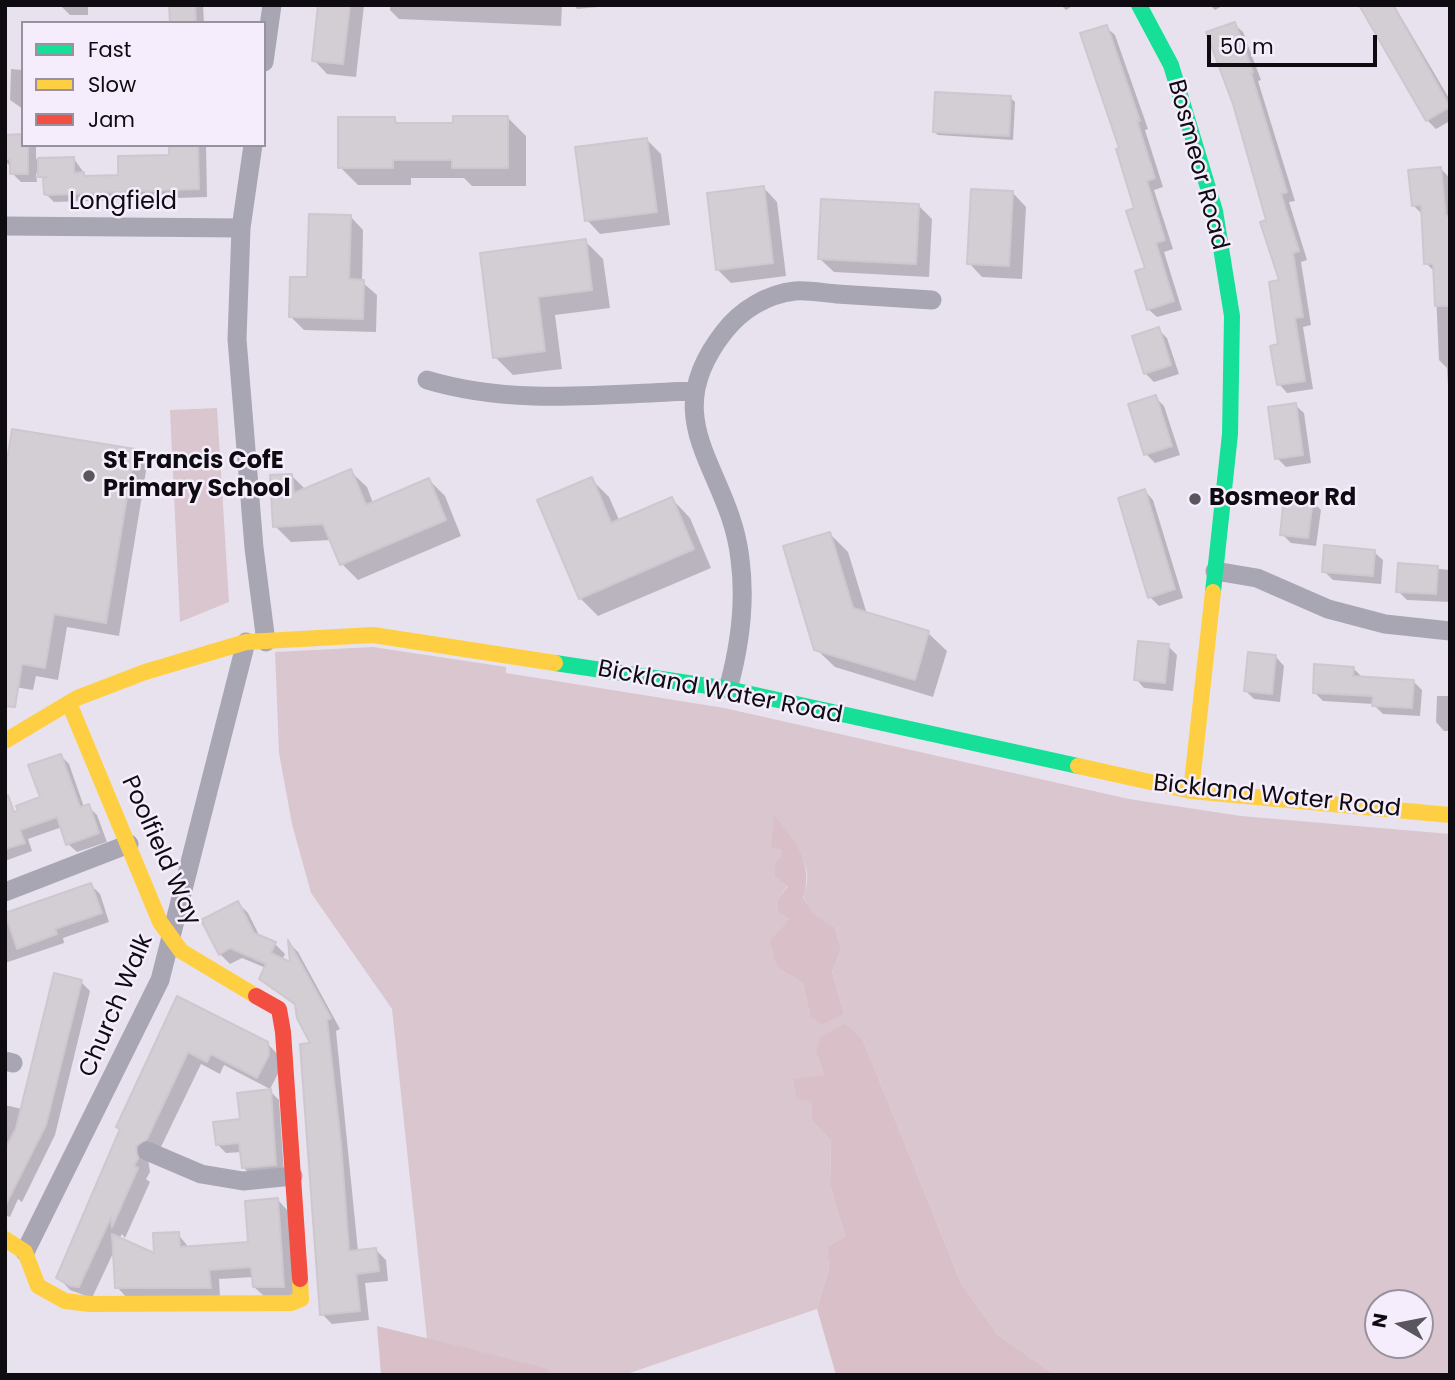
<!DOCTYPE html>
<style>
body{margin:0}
#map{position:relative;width:1455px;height:1380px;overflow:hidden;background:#e8e2ee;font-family:Poppins,sans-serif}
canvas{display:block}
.frame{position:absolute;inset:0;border:7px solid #0e0b11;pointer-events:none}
.legend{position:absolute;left:21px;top:21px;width:245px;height:126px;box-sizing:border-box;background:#f5ecfc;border:2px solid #99929e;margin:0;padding:9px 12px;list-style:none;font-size:21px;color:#0e0b11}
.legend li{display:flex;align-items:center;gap:14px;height:35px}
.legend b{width:35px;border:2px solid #99929e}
.north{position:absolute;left:1364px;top:1289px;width:70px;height:70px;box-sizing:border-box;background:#f5ecfc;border:2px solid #99929e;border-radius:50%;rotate:280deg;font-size:19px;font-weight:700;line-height:28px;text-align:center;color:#0e0b11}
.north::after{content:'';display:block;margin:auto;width:24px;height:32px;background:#5a565e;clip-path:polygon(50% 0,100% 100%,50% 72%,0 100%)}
.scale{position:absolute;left:1207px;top:35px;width:170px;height:32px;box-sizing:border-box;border:4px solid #0e0b11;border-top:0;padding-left:9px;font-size:21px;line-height:24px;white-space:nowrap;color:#0e0b11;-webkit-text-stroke:5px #f5ecfc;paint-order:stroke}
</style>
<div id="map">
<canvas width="1455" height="1380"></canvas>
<div class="frame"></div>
<ul class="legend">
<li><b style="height:9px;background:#16e098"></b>Fast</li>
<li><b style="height:9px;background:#ffcf43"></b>Slow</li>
<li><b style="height:9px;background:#f24e42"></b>Jam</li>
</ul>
<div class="north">N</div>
<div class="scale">50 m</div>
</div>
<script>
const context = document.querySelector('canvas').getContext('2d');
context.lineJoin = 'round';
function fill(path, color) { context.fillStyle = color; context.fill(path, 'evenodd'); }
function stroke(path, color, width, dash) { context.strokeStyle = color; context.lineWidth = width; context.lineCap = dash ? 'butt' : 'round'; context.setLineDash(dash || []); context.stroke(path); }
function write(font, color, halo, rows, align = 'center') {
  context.font = font + ' Poppins,sans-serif'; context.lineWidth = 5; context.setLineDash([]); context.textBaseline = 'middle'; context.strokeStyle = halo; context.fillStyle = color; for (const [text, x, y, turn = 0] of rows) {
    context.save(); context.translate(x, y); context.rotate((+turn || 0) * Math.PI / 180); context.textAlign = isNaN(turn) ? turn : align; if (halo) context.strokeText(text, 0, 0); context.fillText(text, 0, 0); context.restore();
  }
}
fill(new Path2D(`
 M217 408 229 602 180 622 170 410Z
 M373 647 506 667V673L724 708 1129 799 1241 816 1450 834V1371L1444 1375H1055L997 1334 961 1283 863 1040 846 1023 816 1052 824 1075 793 1080 812 1101V1121L831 1141 830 1185 845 1236 827 1247 829 1268 817 1309 624 1375H551L548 1368 427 1339 392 1009 311 893 292 824 279 753 275 652ZM791 836C802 860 814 869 803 896L812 914 835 927 841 950 832 971 844 1014 810 1016 803 983 777 967 790 919 778 899 788 885 781 849ZM1378 1303H1420V1345H1378Z`), '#d9c6ce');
fill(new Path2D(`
 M774 815C794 839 815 864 803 897L813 914 835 927 841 950 832 971 844 1014 822 1024 810 1016 803 983 777 967 770 941 790 919 778 911V899L788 886 775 876V862L782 857 781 849 771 848Z
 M846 1023 863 1040 961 1283 997 1334 1055 1375H836L817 1309 829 1268 827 1247 845 1236 830 1185 831 1141 812 1121V1101L797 1099 793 1079 824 1075 816 1052 820 1038Z
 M377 1326 548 1368 551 1375H381Z`), '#d9c0c8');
fill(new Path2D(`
 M5 5H88V15H70L61 6Z
 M171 5H203L204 23H171Z
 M320 5H364L356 77 327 74 314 60Z
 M390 5H562L561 26 399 19 390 10Z
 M574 5H618L577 9Z
 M1061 5H1074L1066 10Z
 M1210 5H1224L1215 10Z
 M1359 5H1394L1450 100V121L1436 129 1427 120Z
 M1234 24 1243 32 1261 80 1258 81 1295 201 1289 202 1307 260 1301 262 1311 325 1303 327 1313 389 1287 393 1279 384 1281 282Z
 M1106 27 1115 35 1148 129 1145 130 1163 187 1154 190 1173 249 1164 252 1182 310 1157 317 1148 309 1147 270 1137 209 1121 149Z
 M11 69 23 70V109L10 100Z
 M1011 98 1015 102 1013 140 938 135 934 132Z
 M508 118 526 136V186H472L464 178H411V185H358L340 167 394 119 400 125H455Z
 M5 136 23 145H36V159H74L87 177 120 176 171 157V145H206L207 197 54 202 45 193V181L36 173 37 182H21L12 173V168L5 161Z
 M647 140 661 154 670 225 600 234 587 220Z
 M1440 168 1449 177 1450 186V421L1447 368 1439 360 1435 272 1426 263 1422 214 1413 205Z
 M764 188 777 202 786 276 731 283 717 269Z
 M1013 193 1026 207 1022 279 982 277 969 263Z
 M919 206 932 219 929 277 834 272 820 259Z
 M350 216 363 230 362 282 377 295 376 332 304 330 290 316 309 279Z
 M585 241 603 259 610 308 555 315 562 369 513 375 495 357 482 255Z
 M1158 329 1167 338 1179 374 1154 382 1145 373Z
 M1155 397 1164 406 1180 455 1155 463 1146 454Z
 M1295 405 1304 413 1311 463 1286 467 1277 458Z
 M134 451 147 465 119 636 67 627 58 680 36 676 33 690 9 686Z
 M350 471 367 487 373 503 429 480 445 496 461 536 358 580 342 564 332 540 291 542 275 526 292 476 306 490Z
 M591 479 609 497 620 522 672 499 690 518 711 568 598 616 580 598Z
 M1145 491 1153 500 1183 598 1159 606 1150 597Z
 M1312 501 1321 510 1316 546 1291 543 1282 534Z
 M830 534 848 552 867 614 928 633 947 651 933 697 835 667 816 649Z
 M1374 552 1383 560 1381 584 1333 580 1324 571Z
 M1400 565 1450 570V602L1407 600 1398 591Z
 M1168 646 1177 655 1173 691 1144 688 1136 679Z
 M1276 657 1284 666 1280 702 1254 699 1245 690Z
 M1353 668 1363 678 1413 681 1422 690 1420 716 1383 714 1373 704 1323 701 1314 692Z
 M1437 696H1450V731H1444L1436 722Z
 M61 756 69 764 84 807 88 806 97 815 107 842 77 852 68 844 62 827 28 839 32 851 5 861V817L42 799Z
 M91 885 100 894 109 922 63 938 64 943 5 963V916Z
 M238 903 248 913 260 937 275 944 285 954 282 960 292 965 291 945 298 952 340 1029 336 1031 358 1251 376 1250 386 1260 388 1281 365 1283 369 1320 332 1324 322 1314 313 1044 297 1007 261 979 266 968 242 958 230 964 220 954Z
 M81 982 90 991 55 1135 22 1202 18 1199 10 1217 5 1215V1105L22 1109Z
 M178 999 267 1043 280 1057 281 1068 270 1089 224 1065 220 1074 201 1064 159 1151 148 1158 150 1172 146 1179 150 1182 125 1238 122 1234 119 1239 156 1256 178 1234 189 1248 250 1243 278 1200 288 1211 294 1297H265L254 1287V1277L219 1279 220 1297 127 1298 117 1287 115 1249 92 1298 70 1290 58 1277Z
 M270 1091 279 1100 284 1173 252 1176 243 1167 242 1152 226 1153 218 1145Z`), '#0003');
const building = new Path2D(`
 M169 5H195L196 23H170Z
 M318 5H350L343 64 312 61Z
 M1359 5H1393L1450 107 1426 121Z
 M1235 22 1253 72 1251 73 1287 192 1281 194 1299 251 1293 253 1303 317 1295 318 1305 381 1277 385 1270 346 1278 344 1269 282 1279 280 1260 222 1266 220 1233 104 1206 32Z
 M1107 25 1140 121H1137L1155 178 1147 181 1165 240 1156 243 1174 301 1147 310 1135 271 1145 268 1126 211 1134 208 1116 149 1119 148 1080 33Z
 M935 92 1011 96 1009 136 933 132Z
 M453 116H508V168H452V160H393V168H338V117H395V123H453Z
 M23 134V145H28V174H10V159H5V135Z
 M647 138 657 212 585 221 575 147Z
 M169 145H198L199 189 47 195 44 194 43 177H47H38V158L74 157V173L84 172V176L118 175V156L169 155Z
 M1441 167 1446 216H1450V306H1435L1433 264H1424L1421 205 1412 206 1408 170Z
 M764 186 773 263 716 270 707 193Z
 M971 189 1013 191 1009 266 967 264Z
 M821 199 919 204 916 264 818 259Z
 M309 214 351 215 349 279 364 280 363 319 289 317 290 277H307Z
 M586 239 592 290 538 297 545 351 493 358 480 253Z
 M1159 327 1171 365 1144 374 1132 336Z
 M1156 395 1172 446 1144 455 1128 404Z
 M1296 403 1303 455 1275 459 1268 407Z
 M12 429 135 449 106 623 54 614 45 668 22 664 15 707 5 706V473Z
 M351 469 366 505 429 478 446 520 340 565 323 524 273 527 270 475 292 474 294 493Z
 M592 477 611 523 672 497 694 549 579 599 537 500Z
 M1145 489 1175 589 1148 598 1118 498Z
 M1284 496 1313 499 1308 538 1280 535Z
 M830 532 853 608 929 631 915 680 814 650 783 546Z
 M1324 545 1375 550 1373 576 1322 572Z
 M1398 563 1438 566 1436 594 1396 592Z
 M1138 641 1169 644 1165 683 1134 680Z
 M1248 652 1276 655 1272 694 1244 691Z
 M1314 664 1354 667 1353 676 1414 680 1412 708 1372 706 1373 696 1313 693Z
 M61 754 80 807 89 804 99 833 66 845 57 817 20 830 25 843 5 849V796L8 795 14 812 18 811 16 806 40 797 28 765Z
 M91 883 102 913 55 929 57 934 17 949 5 913Z
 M238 901 254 933 276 942 271 953 290 962 288 940 331 1018 327 1020 341 1144 349 1251 376 1248 379 1271 356 1274 360 1311 320 1315 300 1044 310 1043 297 1018 295 1004 259 979 266 964 230 948 219 955 201 920Z
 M54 973 82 980 46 1125 5 1206V1150L16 1128Z
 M177 996 268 1042 269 1055 257 1078 211 1054 207 1062 188 1052 147 1139 136 1146 138 1159 134 1166 138 1168 112 1227 111 1217 79 1287 70 1286 56 1278 120 1129 116 1127Z
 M271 1089 276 1165 242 1168 239 1143 216 1145 213 1122 240 1119 237 1093Z
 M278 1198 284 1287H253L251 1267 209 1270 211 1288H115L112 1234 154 1253 153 1233 179 1232 180 1247 248 1242 245 1201Z`);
fill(building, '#d3cdd4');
stroke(building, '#cec7cf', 2);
stroke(new Path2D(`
 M264 62 272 5
 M253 145 241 228 237 339 254 548 266 642
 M5 226 241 228
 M427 380C513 406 605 394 693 391
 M1215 571 1257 578 1328 609 1385 624 1450 631
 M728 689C740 646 746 604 740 559 730 468 653 423 724 332 741 310 767 294 795 291 808 290 824 293 837 294 869 296 901 298 932 300
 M5 892 129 844
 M5 1061 13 1063
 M147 1151 201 1174 243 1181 293 1176
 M25 1252 160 980 246 642`), '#a7a6b2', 19);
stroke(new Path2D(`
 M1139 5 1171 65 1215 211 1232 316 1230 434 1213 592
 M555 663 728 689 1078 766`), '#16e098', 16);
stroke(new Path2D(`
 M69 703 160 922 181 951 256 996
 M5 741 77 698 145 672 246 642 373 635 555 663
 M1078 766 1191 791 1450 815
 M1191 791 1213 592
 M5 1239 25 1252 38 1286 65 1301 90 1304 291 1303 301 1299 300 1279`), '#ffcf43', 16);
stroke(new Path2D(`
 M256 996 279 1009 283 1032 300 1279`), '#f24e42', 16);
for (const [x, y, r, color] of [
 [89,476,7,"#5a565e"],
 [1195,499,7,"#5a565e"]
]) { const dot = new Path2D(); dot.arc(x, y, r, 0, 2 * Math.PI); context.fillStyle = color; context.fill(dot); stroke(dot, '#f5ecfc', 2.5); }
write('24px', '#0e0b11', '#f5ecfc', [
 ["Bosmeor Road",1197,165,75],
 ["Longfield",123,203],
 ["Bickland Water Road",720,693,11],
 ["Bickland Water Road",1277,797,6],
 ["Poolfield Way",160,851,66],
 ["Church Walk",117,1006,-67]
]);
write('bold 24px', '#0e0b11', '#f5ecfc', [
 ["St Francis CofE",103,462],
 ["Primary School",103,490],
 ["Bosmeor Rd",1209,499]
], 'left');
</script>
